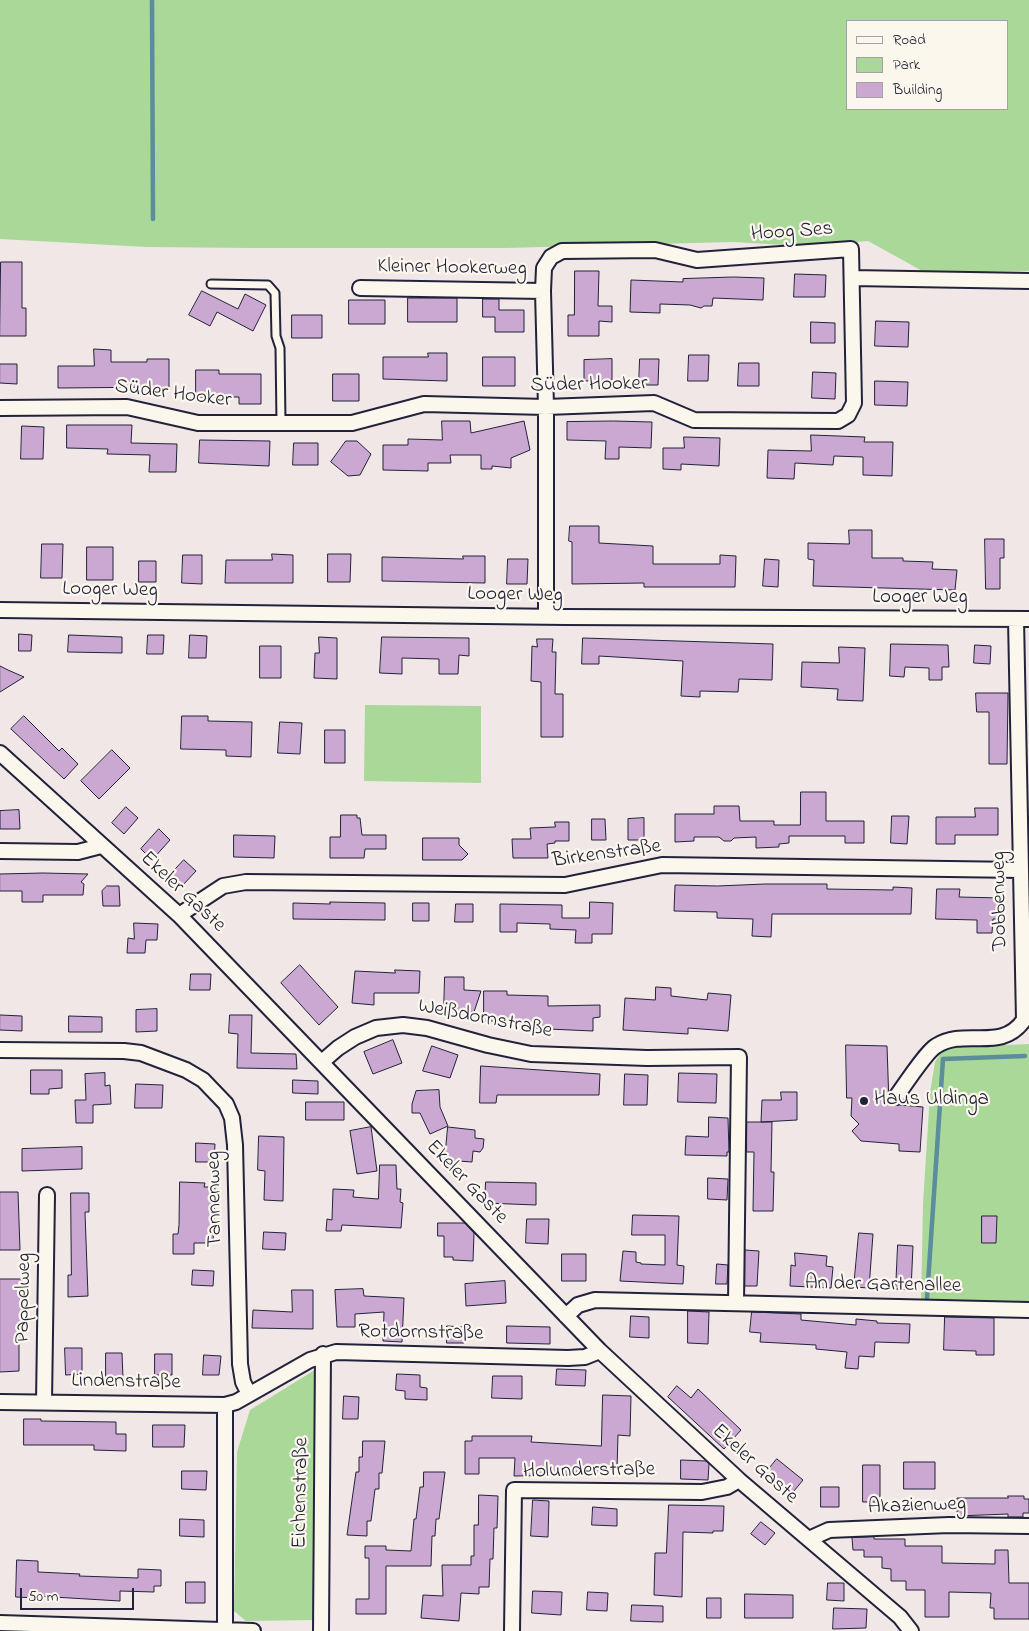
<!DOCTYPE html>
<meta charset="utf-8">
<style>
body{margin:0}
#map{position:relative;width:1029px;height:1631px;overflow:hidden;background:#f1e7e7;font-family:"Indie Flower",sans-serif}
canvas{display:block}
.legend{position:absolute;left:846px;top:20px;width:162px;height:90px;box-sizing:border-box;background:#fbf7ec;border:1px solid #a4a2a5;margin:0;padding:6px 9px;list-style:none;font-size:15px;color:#22223b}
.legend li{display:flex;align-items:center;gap:10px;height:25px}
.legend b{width:25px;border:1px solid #a4a2a5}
.scale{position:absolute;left:20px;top:1588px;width:114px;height:22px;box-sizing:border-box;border:2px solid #22223b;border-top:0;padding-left:6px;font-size:15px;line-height:18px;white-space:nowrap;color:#22223b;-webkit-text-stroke:4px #fbf7ec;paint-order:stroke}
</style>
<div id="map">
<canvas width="1029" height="1631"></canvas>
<ul class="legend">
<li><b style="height:6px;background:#fbf7ec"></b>Road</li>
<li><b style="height:14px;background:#a9d898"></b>Park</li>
<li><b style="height:14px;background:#cba8d2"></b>Building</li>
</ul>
<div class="scale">50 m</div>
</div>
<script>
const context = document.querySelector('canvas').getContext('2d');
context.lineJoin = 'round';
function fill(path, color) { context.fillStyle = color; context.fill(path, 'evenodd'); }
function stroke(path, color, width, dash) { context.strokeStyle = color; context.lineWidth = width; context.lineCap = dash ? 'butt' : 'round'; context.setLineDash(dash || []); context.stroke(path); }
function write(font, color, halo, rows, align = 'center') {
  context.font = font + ' "Indie Flower",sans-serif'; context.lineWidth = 4.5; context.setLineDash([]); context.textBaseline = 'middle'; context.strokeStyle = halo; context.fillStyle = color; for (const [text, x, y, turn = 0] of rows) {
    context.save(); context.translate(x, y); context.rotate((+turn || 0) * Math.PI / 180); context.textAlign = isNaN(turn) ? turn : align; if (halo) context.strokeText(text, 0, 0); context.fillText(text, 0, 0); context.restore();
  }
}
fill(new Path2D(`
 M0 0H1029V271L926 273 868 241 802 246 733 242 505 248H252L147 247 0 239ZM848 21H1008V109H848Z
 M365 705 481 706V783L364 781Z
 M1029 1044V1308L921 1302 923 1204 930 1093 935 1062 944 1048Z
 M318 1368 315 1620 246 1621 234 1611 237 1452 250 1410Z`), '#a9d898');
stroke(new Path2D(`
 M152 0 153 219
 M927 1298 943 1059 1025 1056`), '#5c8d9c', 4.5);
const building = new Path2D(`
 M1 262H22V308H26V336H0Z
 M575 271H599L598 306H612V322L599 321V336H568V315H574Z
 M795 274 826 275 825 297H794Z
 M734 277 764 278 763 300 713 298 712 306H704L701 308 690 305 660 304V313L630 312 631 280 683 282V279Z
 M202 291 238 309 245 294 266 305 253 331 217 312 210 326 189 315Z
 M408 298H457V322H408Z
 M483 299H499V310H524V332H495V317H483Z
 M349 300H385V324H349Z
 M292 315H322V338H292Z
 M876 321 909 322 908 347 875 346Z
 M811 322 835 323V343H811Z
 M94 349 111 350V362H147V359H169V387L58 388V366H94Z
 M428 353H447V381L383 379V357H428Z
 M689 355H709L708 381H688Z
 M483 357H515V386H483Z
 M612 359V380L584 381V360Z
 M640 359H659L658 385H639Z
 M739 363H759V386H738Z
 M0 364H17V384L0 383Z
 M196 370H219V374H261V404H239V397H196Z
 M813 372 836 373 835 399 812 398Z
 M333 374H359V401H333Z
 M875 381 908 382 907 406 875 405Z
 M442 421H470L471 433 524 421 530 450 511 458V468L492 466V469H481V455H450L451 463H428V471L383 470V445H408V439L442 440Z
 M614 421 652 422 651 448 619 447V459H605L606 441 567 440V422Z
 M67 425H132L131 443 177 444 176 472H149L150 455 107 454 108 449 67 448Z
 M22 426 44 427 43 459H21Z
 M811 435 865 437 864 442H893L892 476 863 475V457L834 456 833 465 795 463 794 479 767 478 768 450 811 451Z
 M684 437 720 438 719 466 681 464V470L663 469V448H684Z
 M200 440 270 441 269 466 199 463Z
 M346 441H357L371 454 360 475 348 476 331 462Z
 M294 443H318V465H293Z
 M570 526H599V543L653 546V564H720V555L736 556 735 587H644V583L572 584V542L569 541Z
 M849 530H872V558H903V561L933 562 932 569 957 570 955 590 813 586 814 560 808 559V543L849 544Z
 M985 539H1004V558H1000V589H986Z
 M42 544H63L62 578H41Z
 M87 547H113V580H87Z
 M272 554 293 555V583H225L226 560H272Z
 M328 554H351L350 582H328Z
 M183 555H202V584L182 583Z
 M463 556H485V583L382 581V557L463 559Z
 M508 559H528L527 584H507Z
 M765 559 779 560 778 587 763 586Z
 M139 561H156V582H139Z
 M19 634 32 635 31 651H19Z
 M69 635 122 637V653L68 652Z
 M148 635H164L163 654H147Z
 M190 635 207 636 206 658H189Z
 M319 637 337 638V679L314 678 315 653H319Z
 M382 637 469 638V656L459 655 458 674H439V659L402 658V674L380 673Z
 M583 638 773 644 772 680 739 679 738 692 700 691V697L681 696 683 661 599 656V664H582Z
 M537 639H553L552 652H556L555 694H563V737H541V682L531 681 532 646 537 647Z
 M891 644 948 645 949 667H942V680H929V668L905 667 904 677 890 676Z
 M975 645 991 646 990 664 974 663Z
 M260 646H281V678H260Z
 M839 647 865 648 863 701 837 700 838 689 801 687 802 662 839 663Z
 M0 666 8 670 24 677 0 692Z
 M976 693H1008L1007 764H989V712H977Z
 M24 716 59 751 62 748 78 764 64 779 11 729Z
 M182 716H208V721L252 722 251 757 226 756V750L181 749Z
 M280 722 302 723 300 754 278 753Z
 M325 730H345V763H325Z
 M112 750 130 768 99 799 81 781Z
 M801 792H826V821H864V843H845V836H789V843L779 844V847L756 848V837L734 838 731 841H724L719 837H694V841L675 842V814H714V806H739L740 821H774V825H800Z
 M126 807 138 818 124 834 112 823Z
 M975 808H998V835H955V844H936V817H975Z
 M19 810 20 829H0V811Z
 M341 815H357V818H360L362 835H386V849H365L364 858H330V837H340Z
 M892 816H909L907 844 891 843Z
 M644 818V840H628V819Z
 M592 819H605L606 840H592Z
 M555 822H569V841H555V843L547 844 548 858H513L512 839H531L530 828 555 827Z
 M159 829 170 840 152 860 141 849Z
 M234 835 275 836 274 858 234 857Z
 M423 838H459V845L468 854 462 860H423Z
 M184 860 196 871 182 886 170 875Z
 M0 874 43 873 88 874 81 882 84 884 83 895H43V902H22V891H0Z
 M765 884H827V889L893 890V887L912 888 911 914H772L771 937 752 936 753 919 717 918V912L674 911 675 885 717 886Z
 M107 886H119L120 906H103L102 891Z
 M937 889H960L959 897 1002 898 1001 919H993L992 933H977V920L936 919Z
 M330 902 385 903V920L293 919V903L330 904Z
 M590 902 613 903 612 934H592V943H575L576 930 550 929V924L517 923V932H500V904L562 905V918H589Z
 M413 903H429V921H413Z
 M456 904H473V922H455Z
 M134 923 158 924 157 940H146L145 953H127L128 938 134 939Z
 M300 965 338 1007 319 1025 281 983Z
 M395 970 420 971 419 993H374V1005L352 1003 355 971 395 973Z
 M191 974H211L210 990H190Z
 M445 977H464V990L481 991 474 1012 444 1011Z
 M656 987 671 988V996L707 1000 708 993 731 995 728 1031 688 1028V1034L623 1030 625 998 655 1000Z
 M484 991H507V995L548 996V1006L600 1005V1017L593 1018V1031L526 1028V1021H484Z
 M157 1009V1031L136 1032V1010Z
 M0 1015 22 1016V1031L0 1030Z
 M230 1015H252L251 1053 296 1054 297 1069 237 1068 238 1034 229 1033Z
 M69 1016 102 1017V1032H69Z
 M393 1040 402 1063 373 1074 364 1052Z
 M846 1045 887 1046 889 1104 923 1107 920 1152 899 1151V1144L861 1141 852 1131 859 1124 851 1116 852 1098H847Z
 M432 1046 458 1055 450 1078 423 1071Z
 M481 1066 600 1074 599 1095H497L496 1103H480Z
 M31 1070H62V1088L49 1089V1094H31Z
 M105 1073V1086L110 1085 111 1104 93 1105V1123H76L75 1100H86L85 1074Z
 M679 1073 717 1074 716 1103 678 1102Z
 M625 1074 648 1075 647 1105H624Z
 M293 1080 318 1081V1094L293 1093Z
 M136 1084 163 1085 162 1108H135Z
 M439 1090 440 1107 448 1126 430 1134 420 1113H412V1104L416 1091Z
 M781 1092H797V1120L761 1122 762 1100H781Z
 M306 1102H344V1120H306Z
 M709 1117 728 1118 729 1152H727V1156L685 1155 686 1136 708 1137Z
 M747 1122H772L771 1172H774L773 1211H753L754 1152H747Z
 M371 1127 377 1171 357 1174 350 1131Z
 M448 1127 475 1130V1138L484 1139 483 1148 480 1152 473 1151 472 1162 445 1160Z
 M259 1136 284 1137 283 1201 264 1200 265 1171 258 1170Z
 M196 1143 215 1144 214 1162H196Z
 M82 1147V1169L22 1171V1149Z
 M380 1165H396L397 1189H401L400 1202 403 1203 401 1228 342 1225 341 1231H326L327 1219 332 1220 333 1189 354 1190 353 1197 378 1199Z
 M708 1178 728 1179 727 1200 708 1199Z
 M180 1182 205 1183 204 1187H215L213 1243H194V1254H173V1234H178L179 1225Z
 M486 1182 536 1183V1205L485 1203Z
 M0 1192H18L20 1250H0Z
 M71 1193H89V1212H85L88 1296 68 1297V1275H71Z
 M633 1215 679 1216 677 1265 684 1266 683 1284 620 1281 623 1251 636 1252V1262L641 1263V1264L665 1265V1235H632Z
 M982 1216H997L996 1243H982Z
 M527 1219H549L548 1244 526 1243Z
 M438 1223H465L474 1233 473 1261 453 1260V1257H444V1236H438Z
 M264 1232 286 1233 285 1250 263 1249Z
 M859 1233 873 1234 869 1288 854 1287Z
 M898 1245 913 1246 911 1290 896 1289Z
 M745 1250 759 1251 757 1286H745Z
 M795 1253 827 1256 826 1266 833 1267 831 1288 790 1286 791 1265 795 1266Z
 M562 1254H586V1281H562Z
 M717 1264 728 1265 727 1284H716Z
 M193 1270 214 1271 213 1286 192 1285Z
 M0 1279H23L22 1338H19V1371L0 1372Z
 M505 1281 506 1303 466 1306 465 1284Z
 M363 1289 364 1296 404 1298 402 1342 383 1341 384 1312 355 1314V1327H337L335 1290Z
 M292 1290H313V1329L252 1328 253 1310 292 1312Z
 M688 1311 709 1312 708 1344 688 1343Z
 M752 1312 801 1314V1320L856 1325V1319L877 1321V1323L910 1324 909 1343 875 1342 874 1357 859 1356 858 1369 845 1368 847 1352 816 1349V1345L760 1342 761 1333 750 1332Z
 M631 1316 649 1317V1338L630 1337Z
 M945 1317 994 1318V1355H976V1351L944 1350Z
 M447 1326 464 1327V1343H447Z
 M507 1326 550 1327V1344L507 1343Z
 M65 1348H82V1374L66 1375Z
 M106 1353H122L123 1378H106Z
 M155 1354H172V1375H155Z
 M204 1355 221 1356 219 1375H203Z
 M557 1369 586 1370 585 1386 556 1385Z
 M397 1374 420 1375V1387L427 1388V1400L405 1399V1391L396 1390Z
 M493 1376H522V1399L492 1398Z
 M677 1386 691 1398 698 1389 741 1430 724 1449 668 1397Z
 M603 1395 631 1396 630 1436 618 1435 617 1469H605V1473L573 1472V1475L514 1476 515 1458H479V1474H465V1441H472V1436H532L531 1442 601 1446Z
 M344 1396 359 1397 358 1419H343Z
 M24 1419H41V1421L116 1422V1434H126V1451L94 1450V1445H24Z
 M153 1425H185L184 1447H153Z
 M363 1441H385L382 1473H379V1489H375L371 1521H367V1536L347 1535 356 1472H359V1457H362Z
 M777 1459 803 1480 790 1496 764 1475Z
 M681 1460 706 1461 709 1464 708 1480 681 1479Z
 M904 1462H935V1489H904Z
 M863 1465H880V1502H863Z
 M182 1471H207L206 1490 182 1489Z
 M424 1472H445L439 1519H436L435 1536H432L431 1566H386V1614H356V1599H369V1558H365V1546H386V1550L411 1551 414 1519H416L420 1487H423Z
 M821 1487H839V1507H821Z
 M479 1495 498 1496 497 1528H494L493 1559H490L489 1587H479V1594L461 1593 459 1621 421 1618 423 1595 443 1596 442 1565H471V1556H474V1525H478Z
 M1008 1496H1024V1499H1029V1513H1023V1517H1008V1514L957 1516V1498H1008Z
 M533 1500 549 1501 548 1537 531 1536Z
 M669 1505 724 1506 723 1531H713V1533L683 1532 682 1597 654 1595 655 1553H666Z
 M593 1507 617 1509V1526L592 1525Z
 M180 1519 204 1520V1537L180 1536Z
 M761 1522 775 1533 765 1545 751 1534Z
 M874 1537V1539H905V1546H942V1563L995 1564V1550H1008L1009 1583H1029V1619H994V1608H990L991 1593 949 1592V1617H925V1590H906V1581H891V1569L882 1568V1557H864V1550H853L852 1538Z
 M17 1560 38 1561V1572L80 1574 79 1576 138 1578V1569L161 1570V1586H154V1592L120 1591V1601L37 1596V1598L16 1597Z
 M186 1582H205V1603H186Z
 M828 1583H844V1601L827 1600Z
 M533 1591 562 1592 561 1615 532 1613Z
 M588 1592 608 1593 607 1611 587 1610Z
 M745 1594 793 1595V1618H745Z
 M707 1598H721V1618H707Z
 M632 1605 663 1606V1622L631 1621Z
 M834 1608 867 1609 866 1628 833 1629Z`);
fill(building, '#cba8d2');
stroke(building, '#22223b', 1);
const lane = new Path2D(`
 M211 284 268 285 275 293 276 336 280 348 281 422`);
const street = new Path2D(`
 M852 278 1029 281
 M360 288 543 291
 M0 408 127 407 198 423H352L424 404 546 407 654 403 694 420 838 421 848 415 854 403 851 249 697 260 655 250 562 251 551 257 544 268 543 291 546 407V616
 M0 610 565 617 1029 619
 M0 753 179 915 600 1351 739 1480 900 1617 911 1631
 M0 851 78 852 101 846
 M179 915 223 886 246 882 565 885 662 865 1020 870
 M0 1050 124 1051 141 1053 186 1070 203 1080 226 1104 232 1118 235 1145 240 1364 243 1382 249 1394
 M323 1061 338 1048 355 1037 376 1028 403 1025 427 1028 488 1045 531 1054 647 1058 739 1057 736 1303
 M896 1097C904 1086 926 1052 936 1046 966 1027 1001 1053 1024 1020L1016 619
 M566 1316 578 1305 595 1300 1029 1310
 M0 1402 225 1405 236 1402 310 1360 336 1352 568 1358 585 1357 600 1351
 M44 1402 47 1195
 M809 1539 829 1530 949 1525 1029 1526
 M0 1623 253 1631
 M225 1631V1405
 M321 1631 323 1354
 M512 1631 514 1490 702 1492 727 1487 739 1480`);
stroke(lane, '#22223b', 11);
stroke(street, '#22223b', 18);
stroke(lane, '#fbf7ec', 7);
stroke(street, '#fbf7ec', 14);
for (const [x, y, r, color] of [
 [864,1101,5,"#22223b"]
]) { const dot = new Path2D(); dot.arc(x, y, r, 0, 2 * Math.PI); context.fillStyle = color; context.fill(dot); stroke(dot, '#fbf7ec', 2); }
write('21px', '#22223b', '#fbf7ec', [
 ["Hoog Ses",792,233,-4],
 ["Kleiner Hookerweg",452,269,1],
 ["Süder Hooker",589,386,-1],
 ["Süder Hooker",173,395,7],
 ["Looger Weg",110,591,1],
 ["Looger Weg",515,596,1],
 ["Looger Weg",920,599],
 ["Birkenstraße",607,855,-8],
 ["Ekeler Gaste",182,893,43],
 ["Dobbenweg",1001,901,-91],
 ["Weißdornstraße",485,1020,11],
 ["Ekeler Gaste",466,1183,46],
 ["Tannenweg",216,1199,-91],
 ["An der Gartenallee",883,1286,1],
 ["Pappelweg",25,1298,-89],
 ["Rotdornstraße",421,1334,1],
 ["Lindenstraße",126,1383,1],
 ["Ekeler Gaste",754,1465,42],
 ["Holunderstraße",589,1472,-1],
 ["Eichenstraße",302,1493,-89],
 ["Akazienweg",917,1507,-2]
]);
write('21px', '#22223b', '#fbf7ec', [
 ["Haus Uldinga",874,1101]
], 'left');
</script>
